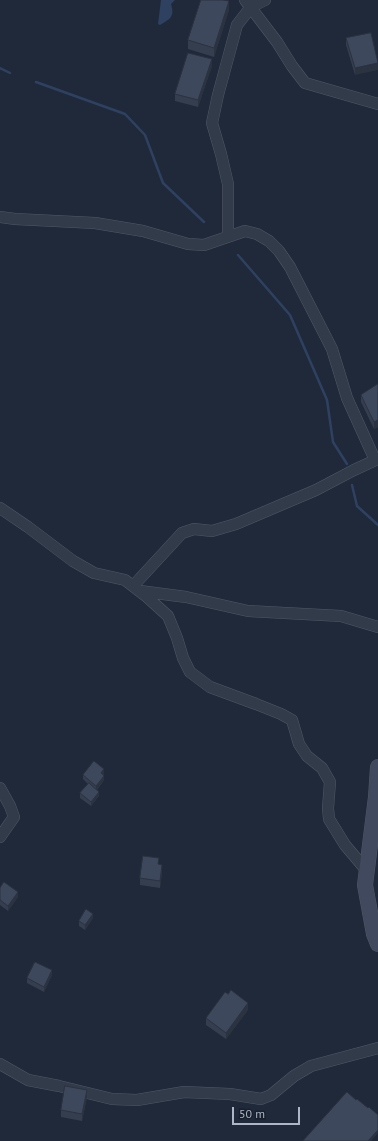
<!DOCTYPE html>
<style>
body{margin:0}
#map{position:relative;width:378px;height:1141px;overflow:hidden;background:#1f2939;font-family:"PT Sans",sans-serif}
canvas{display:block}
.scale{position:absolute;left:232px;top:1107px;width:68px;height:18px;box-sizing:border-box;border:2px solid #adb5c6;border-top:0;padding-left:5px;font-size:12px;line-height:14px;white-space:nowrap;color:#adb5c6;-webkit-text-stroke:3px #18202e;paint-order:stroke}
</style>
<div id="map">
<canvas width="378" height="1141"></canvas>
<div class="scale">50 m</div>
</div>
<script>
const context = document.querySelector('canvas').getContext('2d');
context.lineJoin = 'round';
function fill(path, color) { context.fillStyle = color; context.fill(path, 'evenodd'); }
function stroke(path, color, width, dash) { context.strokeStyle = color; context.lineWidth = width; context.lineCap = dash ? 'butt' : 'round'; context.setLineDash(dash || []); context.stroke(path); }
fill(new Path2D(`
 M161 0H175L171 4C175 17 170 19 160 25L158 24Z`), '#2f4160');
stroke(new Path2D(`
 M0 68 10 73
 M36 82 125 114 145 135 163 183 204 222
 M238 255 290 315 327 400 333 442 347 464
 M352 485 357 506 378 525`), '#2f4160', 2.5);
const street = new Path2D(`
 M245 0 277 42 292 66 305 83 378 104
 M0 217 15 219 95 223 143 231 188 244 204 245 245 231 257 234 269 241 279 251 290 267 332 349 347 398 375 460
 M228 236V184L221 154 212 123 218 95 237 25 251 7 265 0
 M0 508 28 527 73 561 94 573 125 580 147 597 168 616 177 638 183 658 190 672 210 687 256 704 281 714 292 720 299 744 307 756 322 768 330 782 328 808 329 819 345 845 367 871
 M133 586 182 533 194 529 212 531 236 524 316 490 354 470 378 459
 M140 591 186 597 248 611 341 616 378 627
 M0 788 10 806 14 817 0 837
 M0 1064 28 1080 59 1086 112 1099 137 1100 184 1092 230 1094 261 1099 271 1095 294 1076 311 1066 378 1048`);
const secondary = new Path2D(`
 M378 767 376 797 365 885 374 934 378 944`);
stroke(street, '#505867', 12);
stroke(secondary, '#505867', 16);
stroke(street, '#323b4a', 11);
stroke(secondary, '#40495d', 15);
fill(new Path2D(`
 M229 10 214 57 188 49V40Z
 M371 33 355 75 346 45V38Z
 M212 66 198 107 175 101V94Z
 M378 384V427L374 429 361 402V395Z
 M104 774V780L97 790 99 796 91 806 80 798V793L88 784 83 779V775Z
 M159 864 162 872 160 888 140 885V878Z
 M0 888 18 897 8 911 0 905Z
 M93 918 85 930 79 926V921Z
 M52 975 44 992 27 983V978Z
 M248 1010 226 1039 206 1025V1018Z
 M87 1097 82 1121 61 1117V1110Z`), '#343e4f');
fill(new Path2D(`
 M229 1V10L214 57V48Z
 M212 59V66L198 107V100Z
 M378 63V70L355 75V68Z
 M378 420V427L374 429V422Z
 M104 769V774L101 778V773Z
 M104 776V780L96 790V786Z
 M99 792V796L91 806V802Z
 M162 865V872L160 888V881Z
 M18 892V897L8 911V906Z
 M93 914V918L85 930V925Z
 M52 970V975L44 992V987Z
 M248 1003V1010L226 1039V1033Z
 M87 1090V1097L82 1121V1114Z
 M378 1130V1133L371 1141H368Z`), '#2b3240');
const building = new Path2D(`
 M201 0H223L229 1 214 48 188 40Z
 M371 33 378 63 355 68 346 38Z
 M188 53 212 59 198 100 175 94Z
 M378 384V420L374 422 361 395Z
 M94 761 104 769 101 773 104 776 96 786 83 775Z
 M89 783 99 792 91 802 80 793Z
 M143 856 159 858 158 864 162 865 160 881 140 878Z
 M4 882 18 892 8 906 0 900V888Z
 M86 909 93 914 85 925 79 921Z
 M35 962 52 970 44 987 27 978Z
 M231 990 248 1003 226 1033 206 1018 225 992 228 994Z
 M65 1086 87 1090 82 1114 61 1110Z
 M347 1092 356 1100 357 1099 368 1108 369 1107 378 1115V1130L368 1141H303Z`);
fill(building, '#3d485c');
stroke(building, '#2b3240', 1);
</script>
